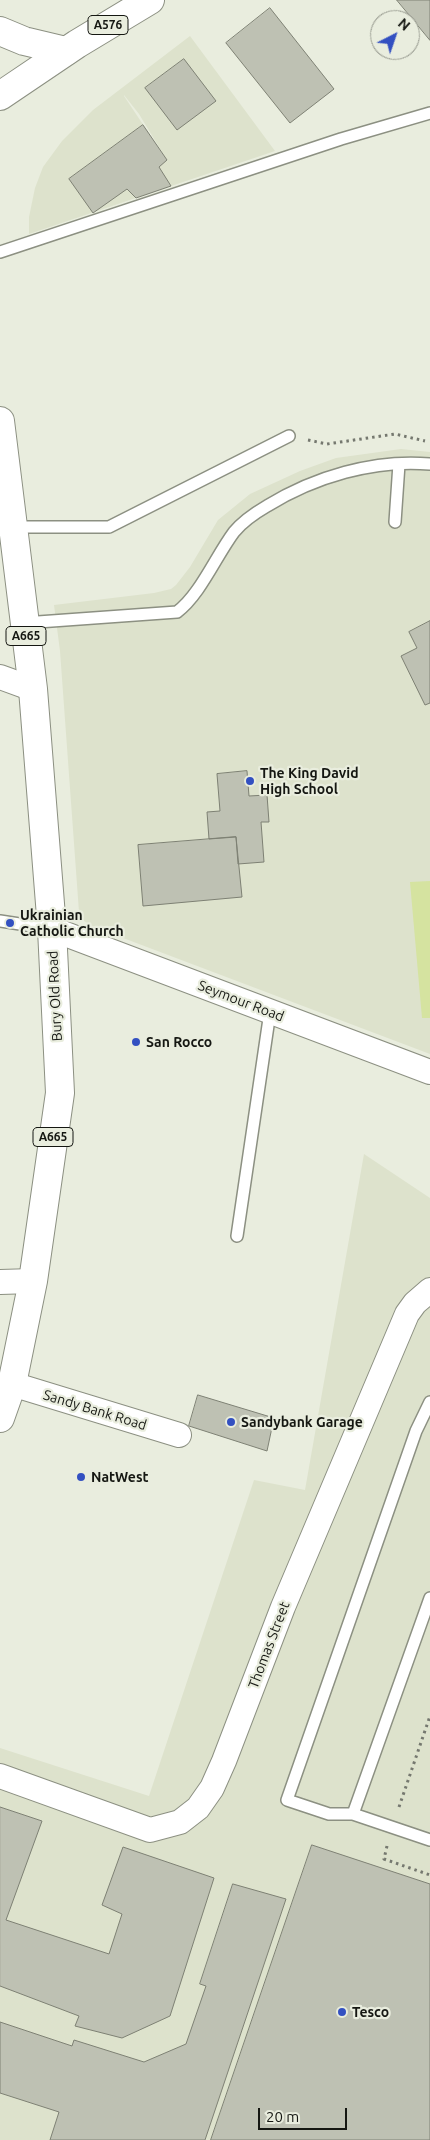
<!DOCTYPE html>
<style>
body{margin:0}
#map{position:relative;width:430px;height:2140px;overflow:hidden;background:#e9edde;font-family:Ubuntu,sans-serif}
canvas{display:block}
.north{position:absolute;left:370px;top:10px;width:50px;height:50px;box-sizing:border-box;background:#e9edde;border:1px solid #94978c;border-radius:50%;rotate:41deg;font-size:14px;font-weight:700;line-height:20px;text-align:center;color:#151712}
.north::after{content:'';display:block;margin:auto;width:18px;height:22px;background:#3350c1;clip-path:polygon(50% 0,100% 100%,50% 72%,0 100%)}
.scale{position:absolute;left:258px;top:2108px;width:89px;height:22px;box-sizing:border-box;border:2px solid #151712;border-top:0;padding-left:6px;font-size:15px;line-height:18px;white-space:nowrap;color:#151712;-webkit-text-stroke:4px #e9edde;paint-order:stroke}
</style>
<div id="map">
<canvas width="430" height="2140"></canvas>
<div class="north">N</div>
<div class="scale">20 m</div>
</div>
<script>
const context = document.querySelector('canvas').getContext('2d');
context.lineJoin = 'round';
function fill(path, color) { context.fillStyle = color; context.fill(path, 'evenodd'); }
function stroke(path, color, width, dash) { context.strokeStyle = color; context.lineWidth = width; context.lineCap = dash ? 'butt' : 'round'; context.setLineDash(dash || []); context.stroke(path); }
function write(font, color, halo, rows, align = 'center') {
  context.font = font + ' Ubuntu,sans-serif'; context.lineWidth = 4.5; context.setLineDash([]); context.textBaseline = 'middle'; context.strokeStyle = halo; context.fillStyle = color; for (const [text, x, y, turn = 0] of rows) {
    context.save(); context.translate(x, y); context.rotate((+turn || 0) * Math.PI / 180); context.textAlign = isNaN(turn) ? turn : align; if (halo) context.strokeText(text, 0, 0); context.fillText(text, 0, 0); context.restore();
  }
}
fill(new Path2D(`
 M190 36 275 151 29 234V217L35 188 43 167 62 141 93 110ZM124 95 139 114 168 162 124 96Z
 M401 449 430 452V1054L94 927 84 921 79 912 60 651 54 605 154 593 171 589 176 585 190 567 218 520 250 494 300 471 336 458Z
 M364 1154 430 1198V2140H0V1748L149 1796 254 1480 305 1490Z`), '#dde2cc');
fill(new Path2D(`
 M430 881V1018H422L410 882Z`), '#d5e3a0');
const building = new Path2D(`
 M397 0H430V40Z
 M270 8 334 89 290 123 226 43Z
 M184 59 216 101 177 130 145 88Z
 M143 125 167 160 159 167 171 186 136 198 127 189 93 213 69 179Z
 M430 621V703L425 705 401 656 417 648 409 632Z
 M247 771 249 796 267 795 269 822H261L264 862 238 864 236 837 209 839 207 812 220 811 217 774Z
 M236 837 242 897 143 906 138 845Z
 M198 1395 274 1418 267 1451 189 1426Z
 M0 1807 42 1821 6 1920 109 1954 122 1914 102 1905 123 1847 214 1878 170 2016 122 2038 75 2026 79 2016 0 1986Z
 M312 1845 430 1884V2140H211Z
 M233 1884 286 1899 205 2140H50L59 2112 0 2093V2022L72 2046 74 2040 144 2062 186 2044 206 1986 200 1984Z`);
fill(building, '#bec1b3');
stroke(building, '#7e8174', 1);
const lane = new Path2D(`
 M0 252 341 139 430 113
 M395 522 399 464
 M12 527H109L289 436
 M24 623 177 612C200 595 216 556 234 532 243 521 255 513 267 506 314 477 374 459 430 464
 M0 921 52 929
 M237 1236 270 1012
 M430 1402 416 1431 287 1800 329 1814H353L430 1840
 M353 1814 430 1598`);
const street = new Path2D(`
 M0 677 33 689
 M52 929 430 1072
 M0 1282 33 1281
 M12 1384 179 1435
 M0 1776 150 1830 180 1822 198 1808 212 1788 224 1761 283 1607 407 1314 415 1303 430 1290`);
const primary = new Path2D(`
 M0 31 24 41 66 51`);
const highway = new Path2D(`
 M0 96 77 44 150 0
 M0 421 33 689 52 929 60 1093 33 1281 12 1384 0 1418`);
stroke(lane, '#8c9082', 14);
stroke(street, '#8c9082', 26);
stroke(primary, '#8c9082', 30);
stroke(highway, '#8c9082', 30);
stroke(new Path2D(`
 M308 440 327 444 395 434 425 441
 M399 1807 430 1716
 M387 1846 384 1859 430 1875`), '#75786f', 3, [2.5, 4]);
stroke(lane, '#fff', 11);
stroke(street, '#fff', 24);
stroke(primary, '#fff', 28);
stroke(highway, '#fff', 28);
for (const [x, y, r, color] of [
 [250,781,5,"#3350c1"],
 [10,923,5,"#3350c1"],
 [136,1042,5,"#3350c1"],
 [231,1422,5,"#3350c1"],
 [81,1477,5,"#3350c1"],
 [342,2012,5,"#3350c1"]
]) { const dot = new Path2D(); dot.arc(x, y, r, 0, 2 * Math.PI); context.fillStyle = color; context.fill(dot); stroke(dot, '#e9edde', 2); }
for (const [x, y, w] of [
 [108,25,40],
 [26,636,40],
 [53,1137,40]
]) { const box = new Path2D(); box.roundRect(x - w / 2, y - 9.5, w, 19, 4); context.fillStyle = '#e9edde'; context.fill(box); stroke(box, '#151712', 1); }
write('bold 12px', '#151712', null, [
 ["A576",108,25],
 ["A665",26,636],
 ["A665",53,1137]
]);
write('bold 14px', '#151712', '#e9edde', [
 ["The King David",260,773],
 ["High School",260,789],
 ["Ukrainian",20,915],
 ["Catholic Church",20,931],
 ["San Rocco",146,1042],
 ["Sandybank Garage",241,1422],
 ["NatWest",91,1477],
 ["Tesco",352,2012]
], 'left');
write('14px', '#151712', '#e9edde', [
 ["Bury Old Road",55,996,-93],
 ["Seymour Road",241,1001,21],
 ["Sandy Bank Road",95,1410,17],
 ["Thomas Street",269,1645,-69]
]);
</script>
